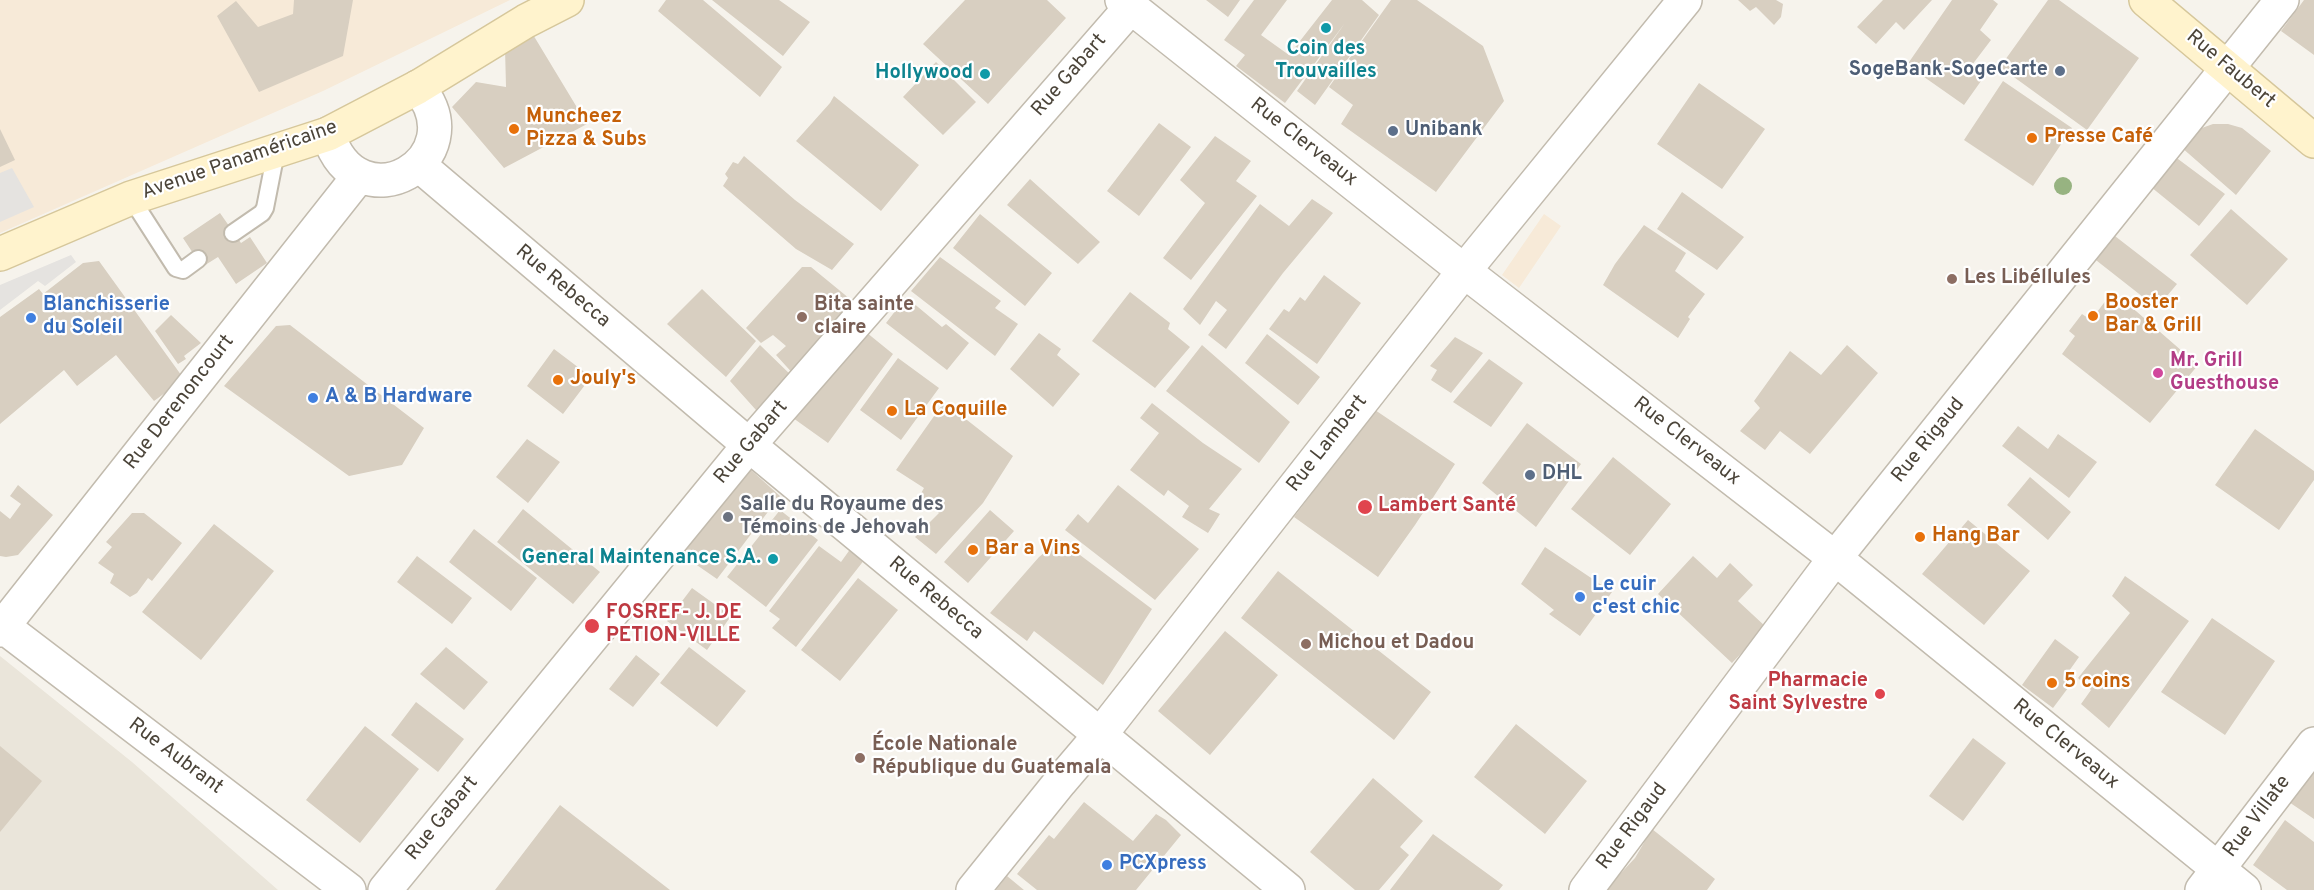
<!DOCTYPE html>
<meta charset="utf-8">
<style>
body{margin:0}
canvas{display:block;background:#f6f3ec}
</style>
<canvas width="2314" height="890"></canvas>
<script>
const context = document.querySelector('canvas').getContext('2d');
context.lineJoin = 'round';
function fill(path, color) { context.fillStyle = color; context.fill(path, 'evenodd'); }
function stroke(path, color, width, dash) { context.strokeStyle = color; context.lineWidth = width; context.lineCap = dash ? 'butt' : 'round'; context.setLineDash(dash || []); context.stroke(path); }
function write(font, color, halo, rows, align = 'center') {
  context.font = font + ' Overpass,sans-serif'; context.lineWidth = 4.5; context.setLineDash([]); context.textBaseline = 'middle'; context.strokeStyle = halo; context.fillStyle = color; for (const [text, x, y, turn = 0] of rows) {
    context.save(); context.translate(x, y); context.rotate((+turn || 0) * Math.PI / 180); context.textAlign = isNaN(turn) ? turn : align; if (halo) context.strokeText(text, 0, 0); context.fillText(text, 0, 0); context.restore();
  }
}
fill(new Path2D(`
 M0 656 132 762 278 890H0Z`), '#eae5da');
fill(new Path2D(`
 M0 0H510L323 91 0 233Z
 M1544 214 1561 226 1519 288 1502 275Z`), '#f7ead8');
fill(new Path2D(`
 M12 168 34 207 0 222V173Z
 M71 255 76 262 45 286 38 281 0 310V285Z`), '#e5e3e0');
fill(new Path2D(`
 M294 0H353L343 56 259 92 217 16 236 1 258 27 293 14Z
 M666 0H703L782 67 760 97 658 11Z
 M712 0H779L810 22 783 56Z
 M965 0H1047L1066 18 988 104 923 44Z
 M1206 0H1240L1228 17Z
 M1254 0H1287L1261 35 1289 55 1332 0H1362L1379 15 1315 105 1297 91 1345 23 1285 103 1236 66 1245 55 1224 40Z
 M1391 0H1417L1483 46 1504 101 1436 192 1341 124 1353 105 1329 87Z
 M1738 0H1776L1783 4 1781 17 1774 25 1756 7 1750 11Z
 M1883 0H1932L1904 30 1896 22 1876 44 1857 27Z
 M1952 0H1993L1998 4 1980 30 1991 40 1972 65 1986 74 1964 105 1907 65Z
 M2048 0H2059L2139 58 2087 130 2000 67Z
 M2304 0H2314V55L2281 31Z
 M529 28 587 124 504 168 452 107 476 82 506 87 505 48Z
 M936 62 976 102 943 135 903 97Z
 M2003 81 2072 128 2033 186 1964 140Z
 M1699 83 1765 129 1722 189 1657 144Z
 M834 96 919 165 881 211 796 141 830 103Z
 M1159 123 1191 147 1139 216 1107 191Z
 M2213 124H2228L2242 128 2271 151 2236 195 2181 147 2199 129Z
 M0 129 15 160 0 167Z
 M1215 136 1251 161 1236 181 1257 196 1191 280 1163 258 1205 203 1180 180Z
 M744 156 795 200 854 244 832 270 796 249 723 186 728 178 725 174 733 162 738 164Z
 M2174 156 2225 194 2199 226 2151 187Z
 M1030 179 1100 242 1078 264 1007 205Z
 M1682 192 1744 237 1717 270 1657 229Z
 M1312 199 1333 213 1283 273 1226 349 1208 335 1227 310 1216 301 1200 325 1183 309 1260 204 1289 226Z
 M2231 209 2288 259 2247 305 2190 255Z
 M220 213 241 243 250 237 267 263 236 284 218 257 202 267 183 238Z
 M980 214 1052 273 1025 306 953 248Z
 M1644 225 1686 253 1675 271 1705 294 1688 317 1690 319 1678 338 1603 285 1615 264Z
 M2111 233 2177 284 2157 308 2092 257Z
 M940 257 1001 301 995 308 1018 324 995 356 911 291Z
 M99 261 184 379 154 401 116 355 77 386 64 370 0 424V317L39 289 43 294 83 263Z
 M802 267H811L861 308 796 377 776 355 786 346 773 335 761 343 746 328Z
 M1324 275 1361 303 1317 364 1269 329 1284 309 1289 312 1300 297 1305 301Z
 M702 289 756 341 726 377 667 324Z
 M2113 291 2198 365 2150 423 2062 354 2075 336 2069 331 2082 314 2091 320Z
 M1130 292 1170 323 1168 329 1190 347 1155 388 1092 341Z
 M906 297 942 327 946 324 969 343 947 370 886 323Z
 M171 315 201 343 184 356 186 359 178 364 155 331Z
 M290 325 424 428 402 465 349 476 224 386 276 326Z
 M861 328 893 354 828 443 793 418Z
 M1039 333 1061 349 1057 355 1080 374 1053 407 1010 369Z
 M1267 334 1320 377 1298 405 1245 363Z
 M1455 337 1483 353 1451 393 1431 380 1437 370 1430 366Z
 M760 345 795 379 773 408 756 410 730 381Z
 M1202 345 1290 422 1259 463 1166 391Z
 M1847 345 1878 373 1810 454 1780 431 1765 450 1740 431 1760 408 1754 401 1790 351 1821 375Z
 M554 349 591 377 563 414 527 386Z
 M898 358 939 388 901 440 860 410Z
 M1489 359 1523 383 1491 427 1453 402Z
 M944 402 1013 456 983 503 936 554 915 537 939 513 919 497 924 488 896 470Z
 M1152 403 1203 443 1242 469 1209 509 1220 514 1208 533 1182 517 1189 506 1168 490 1164 496 1130 470 1159 433 1140 418Z
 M1375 410 1455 464 1415 525 1378 577 1294 517Z
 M1527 423 1581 464 1536 527 1482 483Z
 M2018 426 2048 449 2058 434 2097 462 2069 498 2002 446Z
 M2255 429 2314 471V480L2279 530 2215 485Z
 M527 439 560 462 528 503 496 477Z
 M1613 457 1671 504 1630 555 1571 509Z
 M741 461 780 496 717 579 678 552Z
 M2030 477 2071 512 2048 540 2007 505Z
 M18 485 53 515 18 555 6 557 0 556V511L10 519 21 504 10 496Z
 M1118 485 1199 549 1155 600 1065 530 1078 514 1088 523Z
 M523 509 600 572 573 604 497 542Z
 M780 510 818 540 766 607 727 577Z
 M990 510 1014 531 968 583 944 562Z
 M132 513H144L182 543 152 581 148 578 137 593 130 597 110 583 114 574 98 563 112 547 106 542Z
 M1968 520 2030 571 1984 625 1922 574Z
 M214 524 274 571 201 660 142 612Z
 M474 529 537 578 511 611 449 562Z
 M1060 540 1152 609 1103 685 1034 631 1027 641 990 613 1039 557Z
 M819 546 841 562 851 548 865 559 796 647 772 628 780 619 769 611Z
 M1545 547 1612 592 1580 636 1549 614 1554 610 1521 584Z
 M417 556 472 598 452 624 397 582Z
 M1693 556 1717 578 1730 563 1753 585 1738 601 1766 627 1732 663 1658 594Z
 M1278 571 1431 692 1394 740 1241 618Z
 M2125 576 2189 621 2109 728 2081 704 2091 690 2078 678 2130 613 2112 596Z
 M858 578 898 610 840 681 801 650Z
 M692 588 731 616 707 650 667 621Z
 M2212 618 2275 661 2225 735 2161 692Z
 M1225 631 1278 675 1210 755 1158 711Z
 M2055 639 2079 657 2064 678 2071 684 2053 708 2022 685Z
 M446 647 488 682 464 710 420 674Z
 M689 647 746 691 717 727 660 683Z
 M636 655 660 674 633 707 609 689Z
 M416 702 464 739 438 772 391 735Z
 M1516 724 1587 781 1545 834 1474 777Z
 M365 726 419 769 360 843 306 800Z
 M1973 738 2006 763 1963 821 1929 796Z
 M0 746 42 781 0 832Z
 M2314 763V819L2286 800Z
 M1373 778 1423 821 1400 847 1409 855 1379 890H1355L1310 852Z
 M1084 802 1133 841 1156 814 1166 820 1181 835 1136 890H1037L1017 874 1049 835 1054 839Z
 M560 805 670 890H495Z
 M2285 820 2314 842V890H2287L2253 865Z
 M1652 829 1715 879 1707 890H1605L1635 858Z
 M1433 834 1503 885 1499 890H1390Z
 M1007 876 1024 890H996Z`), '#d8cfc1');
const service = new Path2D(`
 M131 198 176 268 183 270 198 259
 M233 233 262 213 265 208 276 152`);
const minor = new Path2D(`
 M1122 0 1464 271 1835 558 2244 890
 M328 134C358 229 478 159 418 87
 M419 165 749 445 1288 890
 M0 624 349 890
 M0 630 359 176
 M385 890 749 445 1131 7
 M2202 890 2314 744`);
const tertiary = new Path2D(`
 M973 890 1060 782 1100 735 1464 271 1685 0
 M1586 890 1835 558 2282 0`);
const secondary = new Path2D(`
 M2146 0 2314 141
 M0 254 131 198 328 134 418 87 526 21 567 0`);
stroke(service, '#c2bbae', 20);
stroke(minor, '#c2bbae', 36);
stroke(tertiary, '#c2bbae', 36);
stroke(secondary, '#d6c79b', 36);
stroke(service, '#fff', 16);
stroke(minor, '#fff', 33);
stroke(tertiary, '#fff', 33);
stroke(secondary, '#fff3cd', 33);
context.fillStyle = '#97b381';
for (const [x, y] of [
 [2063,186]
]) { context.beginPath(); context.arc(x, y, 9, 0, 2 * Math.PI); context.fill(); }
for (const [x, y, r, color] of [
 [1326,28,6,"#0f9aa8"],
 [2060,71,6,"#5c6f8a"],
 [985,74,6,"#0f9aa8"],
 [514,129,6,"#e8710a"],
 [1393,131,6,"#5c6f8a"],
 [2032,138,6,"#e8710a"],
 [1952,279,6,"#8d6e63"],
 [2093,316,6,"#e8710a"],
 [802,317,6,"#8d6e63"],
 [31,318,6,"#3f7fe0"],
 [2158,373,6,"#d1479c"],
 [558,380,6,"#e8710a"],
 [313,398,6,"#3f7fe0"],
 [892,411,6,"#e8710a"],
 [1530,475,6,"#5c6f8a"],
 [1365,507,8,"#e0444e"],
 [728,517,6,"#6b7280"],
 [1920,537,6,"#e8710a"],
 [973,550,6,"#e8710a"],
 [773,559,6,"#0f9aa8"],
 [1580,597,6,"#3f7fe0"],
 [592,626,8,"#e0444e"],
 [1306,644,6,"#8d6e63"],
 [2052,683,6,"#e8710a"],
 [1880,694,6,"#e0444e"],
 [860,758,6,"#8d6e63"],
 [1107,865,6,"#3f7fe0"]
]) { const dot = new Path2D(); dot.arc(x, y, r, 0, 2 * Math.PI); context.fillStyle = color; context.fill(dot); stroke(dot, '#fff', 2); }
write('bold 20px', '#0d838f', '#fff', [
 ["Coin des",1326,50,"center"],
 ["Trouvailles",1326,73,"center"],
 ["Hollywood",973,74],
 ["General Maintenance S.A.",761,559]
], 'right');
write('20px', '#4b4439', '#fff', [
 ["Rue Faubert",2230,70,40],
 ["Rue Gabart",1070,76,-49],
 ["Rue Clerveaux",1303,143,38],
 ["Avenue Panaméricaine",240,161,-19],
 ["Rue Rebecca",562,287,40],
 ["Rue Derenoncourt",180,403,-52],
 ["Rue Rigaud",1929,441,-51],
 ["Rue Clerveaux",1686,442,38],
 ["Rue Gabart",752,443,-50],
 ["Rue Lambert",1328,444,-52],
 ["Rue Rebecca",935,599,40],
 ["Rue Clerveaux",2065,745,39],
 ["Rue Aubrant",175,757,37],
 ["Rue Villate",2258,817,-53],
 ["Rue Gabart",443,819,-51],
 ["Rue Rigaud",1633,827,-53]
]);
write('bold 20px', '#4e5e75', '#fff', [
 ["SogeBank-SogeCarte",2048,71,"right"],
 ["Unibank",1405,131],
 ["DHL",1542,475]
], 'left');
write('bold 20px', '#c56008', '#fff', [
 ["Muncheez",526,118],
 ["Pizza & Subs",526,141],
 ["Presse Café",2044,138],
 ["Booster",2105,304],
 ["Bar & Grill",2105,327],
 ["Jouly's",570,380],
 ["La Coquille",904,411],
 ["Hang Bar",1932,537],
 ["Bar a Vins",985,550],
 ["5 coins",2064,683]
], 'left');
write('bold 20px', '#785e54', '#fff', [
 ["Les Libéllules",1964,279],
 ["Bita sainte",814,306],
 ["claire",814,329],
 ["Michou et Dadou",1318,644],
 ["École Nationale",872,746],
 ["République du Guatemala",872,769]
], 'left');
write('bold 20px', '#366cbe', '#fff', [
 ["Blanchisserie",43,306],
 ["du Soleil",43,329],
 ["A & B Hardware",325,398],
 ["Le cuir",1592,586],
 ["c'est chic",1592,609],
 ["PCXpress",1119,865]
], 'left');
write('bold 20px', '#b23c85', '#fff', [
 ["Mr. Grill",2170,362],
 ["Guesthouse",2170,385]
], 'left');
write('bold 20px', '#5b616d', '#fff', [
 ["Salle du Royaume des",740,506],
 ["Témoins de Jehovah",740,529]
], 'left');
write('bold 20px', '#be3a42', '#fff', [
 ["Lambert Santé",1378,507],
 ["FOSREF- J. DE",606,614],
 ["PETION-VILLE",606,637],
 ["Pharmacie",1868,682,"right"],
 ["Saint Sylvestre",1868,705,"right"]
], 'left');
</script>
